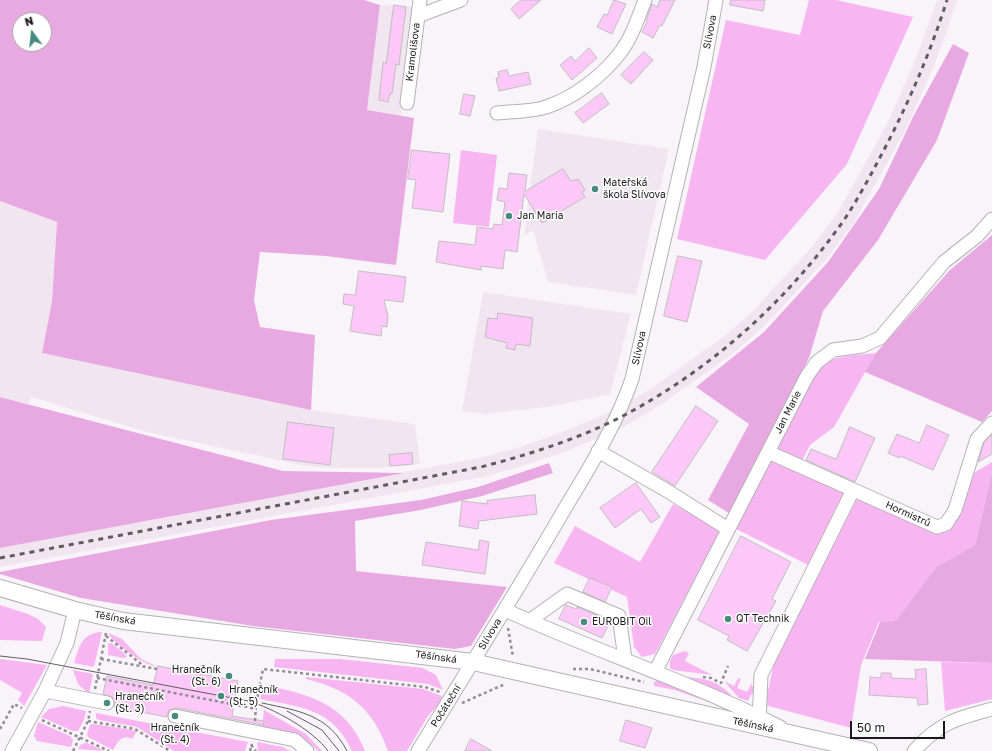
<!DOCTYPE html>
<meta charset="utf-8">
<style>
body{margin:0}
#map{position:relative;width:992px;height:751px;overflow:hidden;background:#f9f4f9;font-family:"Golos Text",sans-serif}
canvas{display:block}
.north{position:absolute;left:12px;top:12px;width:40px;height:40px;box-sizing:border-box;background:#fff;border:1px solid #a4a3a4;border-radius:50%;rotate:345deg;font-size:11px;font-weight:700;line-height:16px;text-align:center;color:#1b191b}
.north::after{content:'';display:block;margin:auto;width:14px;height:18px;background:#488b7e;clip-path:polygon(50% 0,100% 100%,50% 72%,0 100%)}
.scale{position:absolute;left:850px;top:721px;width:95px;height:18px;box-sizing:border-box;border:2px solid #1b191b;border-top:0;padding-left:5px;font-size:12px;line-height:14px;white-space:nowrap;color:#1b191b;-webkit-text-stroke:3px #fff;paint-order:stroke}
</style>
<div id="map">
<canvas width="992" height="751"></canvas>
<div class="north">N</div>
<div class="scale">50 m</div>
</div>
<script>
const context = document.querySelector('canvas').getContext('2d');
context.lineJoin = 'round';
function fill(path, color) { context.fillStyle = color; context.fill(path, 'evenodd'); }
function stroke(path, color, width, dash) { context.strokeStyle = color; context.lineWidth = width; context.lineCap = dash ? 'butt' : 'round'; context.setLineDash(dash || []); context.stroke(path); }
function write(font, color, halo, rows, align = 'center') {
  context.font = font + ' "Golos Text",sans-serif'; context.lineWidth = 3; context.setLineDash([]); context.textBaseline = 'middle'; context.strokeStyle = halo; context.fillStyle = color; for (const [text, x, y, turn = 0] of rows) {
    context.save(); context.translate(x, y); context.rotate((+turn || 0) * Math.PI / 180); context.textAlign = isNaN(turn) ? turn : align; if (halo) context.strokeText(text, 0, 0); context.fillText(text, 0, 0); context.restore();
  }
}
fill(new Path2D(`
 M937 0H957L948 28 933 68 905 131 853 224 826 260 765 325 735 352 662 404 622 428 564 452 522 466 483 477 0 567V548L479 458 517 448 557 434 613 411 652 388 723 337 752 312 811 248 837 214 888 122 915 61Z
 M380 5 413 6 401 116 367 110Z
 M538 129 669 149 636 295 548 282 533 230 524 236Z
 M0 201 57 222 52 301 42 353 311 410 415 424 420 464 378 468H332L306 466 147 432 31 397 29 404 0 397Z
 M483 292 631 314 610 394 553 406 486 414 462 411Z`), '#f1e6f0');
fill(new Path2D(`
 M809 0H836L913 17 847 164 765 260 677 239 726 20 800 35Z
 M461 150 497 155 489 227 453 223Z
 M876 353 834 427 810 445 801 463 776 449C785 432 812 371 825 363 840 354 859 355 876 353Z
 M772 460 844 492 808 565 736 529Z
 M992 462V472L975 545 936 567 896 620 879 622 861 665 851 728 765 705 774 663 858 497 948 529 960 515 972 474Z
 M673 504 720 531 655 654 642 657 634 647 627 597 554 563 575 526 640 562Z
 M0 605 28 614 38 619 46 627 42 641 0 640Z
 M102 632 94 667 74 663C79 646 82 633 102 632Z
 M108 633 122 639 141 659 156 666C146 667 112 642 108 633Z
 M111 643 124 653 127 657 123 658 108 655V644Z
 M685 651 689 653 685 661 712 675 673 670 670 668V661L673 655Z
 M0 659 47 665 24 706 18 700 22 693 0 680Z
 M275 659H340L423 668 436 675 443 690 428 684 274 667Z
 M941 662 992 663V699L945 711Z
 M73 670 93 674 89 694 78 684Z
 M306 677 423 689 442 696 440 703 428 716 407 751H388C373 708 348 689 306 679Z
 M686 677C708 679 717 680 733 697Z
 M738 678 741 679 737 688 747 692 751 684 754 688V694L752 693 748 701 739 698 724 681 734 686Z
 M664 679 709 700V702L675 690 654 686V682Z
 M263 685C309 694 346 703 365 751H352C332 708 301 707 260 699Z
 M63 706 86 711 84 720 78 731H73L41 717 49 709Z
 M264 710 306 734 322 751H318C303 734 283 733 262 728Z
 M96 713 248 742 245 751H174L137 727 99 720 96 718Z
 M38 722 70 736 73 740 71 747 37 741 34 736Z
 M93 724H94L137 731 132 739C121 734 118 742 113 750L88 737 87 734 90 725Z
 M257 742 283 747 290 751H258Z
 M85 743H87L105 751 78 749 80 745Z`), '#f7b6f1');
fill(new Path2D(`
 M0 0H364L380 5 367 110 414 118 396 265 326 256 260 252 254 300 260 327 315 335 311 410 42 353 52 301 57 222 0 201ZM20 20H44V44H20Z
 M953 44 969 53 937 140 878 240 823 311 809 358 729 513 708 500 749 424 696 387 764 332 828 262 879 189 914 115Z
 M992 235V411L982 422 865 372 876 353 950 270Z
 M0 397 283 471 404 473 0 548Z
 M549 463 553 473 482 496 421 510 355 521 356 571 507 587 471 646 455 649 253 626 81 598 0 574V572L271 520 421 500 478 487Z
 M992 472V663L865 659 880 622 896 620 936 567 975 545Z`), '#e8a9e3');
const building = new Path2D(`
 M521 0H541L519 19 511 9Z
 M614 0 626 4 612 34 597 27 604 14 607 15Z
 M660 0H675L662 26 660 25 653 38 642 32 647 22 646 21 652 4 657 7Z
 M731 0H765L763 11 730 5Z
 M394 5 406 7 399 65 396 64 392 94 390 93 388 102 379 100 383 62 386 63Z
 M589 48 597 58 572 80 560 65 571 56 575 61Z
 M644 52 653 60 631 84 621 75Z
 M507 70 509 76 528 72 531 84 499 91 496 78H499L498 72Z
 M602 93 609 104 583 123 575 113Z
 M464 94 475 96 470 116 460 114Z
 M412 150 450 154 443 212 412 208 416 180 408 179Z
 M563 169 571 181 578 179 585 190 582 192 585 197 542 223 524 194 517 252 505 250 503 269 481 266V270L436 262 439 241 475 245 477 227 493 229 494 224 502 225 505 202 497 200 499 188 507 189 509 173 527 175 525 191Z
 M678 256 702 261 687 322 664 316Z
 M359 271 406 277 403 302 384 300 388 316 387 327 382 326 381 336 350 331 354 306 343 304 344 294 355 295Z
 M498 313 533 318 530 346 516 344 515 350 506 348 507 343 485 337 488 318 497 319Z
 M696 406 718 421 675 486 652 472Z
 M288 422 334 428 330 465 283 459Z
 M927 425 949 435 933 470 900 456 899 458 888 453 897 434 919 443Z
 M850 427 875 438 855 482 806 460 811 449 836 459Z
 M992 435V454L978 462 984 443Z
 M412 453 413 464 390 466 389 455Z
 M636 483 660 517 651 523 641 509 615 528 600 508Z
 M535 495 537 514 479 521 478 529 459 526 462 501 488 504 487 501Z
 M741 536 791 562 772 599 776 601 747 651 727 640 729 636 698 620Z
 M480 540 489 542 485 574 422 565 426 542 478 550Z
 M590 578 612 587 605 602 583 592Z
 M566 605 576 609 577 607 599 616 597 619 609 624 602 638 559 619Z
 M158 666 238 681 232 716 264 721 263 725 177 708 169 710 167 717 114 707 115 701 112 697 103 694 107 676 153 685Z
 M926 669 928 704 918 705 917 698 869 695 870 677 881 678V673H891V678L916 679 915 670Z
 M626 720 652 728 645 748 620 741Z
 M471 739 492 751H465Z`);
fill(building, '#fcc8f7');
stroke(building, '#c2bdc1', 1);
const minor = new Path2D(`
 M418 16 461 0
 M407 103 420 0
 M497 113C513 111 532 112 546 107 574 98 602 76 620 53 632 37 638 18 645 0
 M598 451 666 490 728 529
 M768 452 937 527 946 524 955 510 977 439 992 423
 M505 610C595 651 691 682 780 727
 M529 621 567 594 619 616 625 659
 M655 672 807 376 817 362 833 350 862 346 880 338 944 262 977 236 992 219
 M45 691 107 703
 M175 716 295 740 307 751
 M759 724 761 675 853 490
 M12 751 45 691 67 643 75 610
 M418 751C467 671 517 591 564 510 589 468 616 426 632 379L704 67 716 0
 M914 751C939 723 957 718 992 709`);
const major = new Path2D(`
 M0 588 75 610 123 621 473 662 869 751`);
stroke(minor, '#b5b1b5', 15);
stroke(major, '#b5b1b5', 18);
stroke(new Path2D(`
 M508 628 513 657
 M106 636 145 667
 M101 659 157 669
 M573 669H590L644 682
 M703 677 711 678 721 683 728 666
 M97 678 257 709
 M95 689 106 633
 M462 703 505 684
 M42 720 109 751
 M88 721 135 729 170 751
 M255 721 256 704 263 669 425 687 440 692
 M0 729 14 704 22 708
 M251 745 256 751
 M73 751 88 721 90 711
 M250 751 252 744`), '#918e91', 2.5, [3, 3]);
stroke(minor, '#fff', 13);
stroke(major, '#fff', 16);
stroke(new Path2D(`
 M0 656 27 659 248 701C273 708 313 730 328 751
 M262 703C299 711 328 714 347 751
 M287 711 322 730 339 751`), '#605d60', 1);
stroke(new Path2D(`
 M0 558 481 467C527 455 572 441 615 420 706 374 786 303 844 220 856 202 867 182 877 163 905 111 929 57 947 0`), '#605d60', 3, [5, 5]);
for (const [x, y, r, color] of [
 [595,189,4,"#488b7e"],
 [509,216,4,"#488b7e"],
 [728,619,4,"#488b7e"],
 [584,622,4,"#488b7e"],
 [229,676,4,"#488b7e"],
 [221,696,4,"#488b7e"],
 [107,703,4,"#488b7e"],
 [175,716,4,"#488b7e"]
]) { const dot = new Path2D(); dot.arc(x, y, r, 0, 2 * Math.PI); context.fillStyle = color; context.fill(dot); stroke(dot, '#fff', 1.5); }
write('10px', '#1b191b', '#fff', [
 ["Slívova",710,32,-79],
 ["Kramolišova",413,52,-83],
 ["Slívova",639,348,-78],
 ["Jan Marie",788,412,-63],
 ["Hormistrů",908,514,24],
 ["Těšínská",115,618,10],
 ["Slívova",490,634,-59],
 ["Těšínská",436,657,8],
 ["Počáteční",446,706,-58],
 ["Těšínská",753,725,12]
]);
write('10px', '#1b191b', '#fff', [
 ["Mateřská",603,183],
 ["škola Slívova",603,195],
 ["Jan Maria",517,216],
 ["QT Technik",736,619],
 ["EUROBIT Oil",592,622],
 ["Hranečník",221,670,"right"],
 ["(St. 6)",221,682,"right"],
 ["Hranečník",229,690],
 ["(St. 5)",229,702],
 ["Hranečník",115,697],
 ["(St. 3)",115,709],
 ["Hranečník",175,728,"center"],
 ["(St. 4)",175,740,"center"]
], 'left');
</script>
